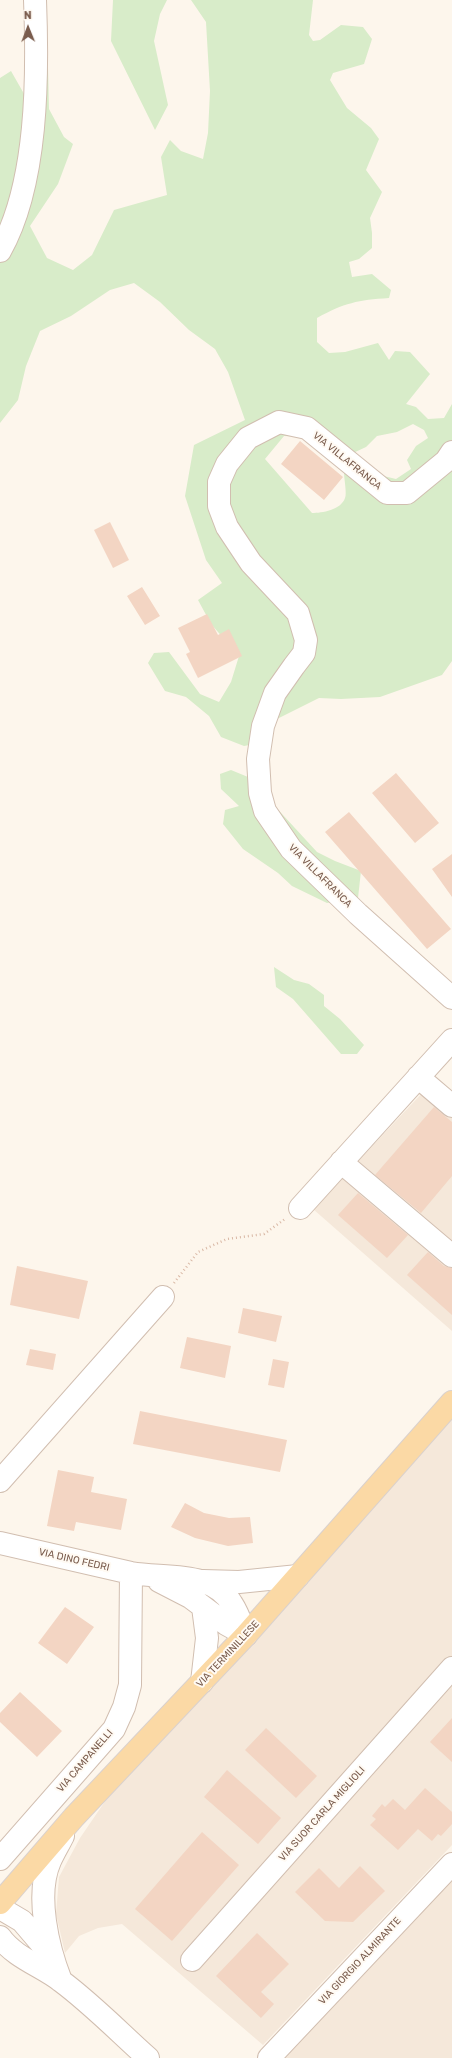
<!DOCTYPE html>
<style>
body{margin:0}
#map{position:relative;width:452px;height:2058px;overflow:hidden;background:#fdf6ec;font-family:Rubik,sans-serif}
canvas{display:block}
.north{position:absolute;left:8px;top:8px;width:40px;height:40px;-webkit-text-stroke:3px #fffaf3;paint-order:stroke;rotate:359deg;font-size:11px;font-weight:700;line-height:16px;text-align:center;color:#7a5c4d}
.north::after{content:'';display:block;margin:auto;width:14px;height:18px;background:#7a5c4d;clip-path:polygon(50% 0,100% 100%,50% 72%,0 100%)}
</style>
<div id="map">
<canvas width="452" height="2058"></canvas>
<div class="north">N</div>
</div>
<script>
const context = document.querySelector('canvas').getContext('2d');
context.lineJoin = 'round';
function fill(path, color) { context.fillStyle = color; context.fill(path, 'evenodd'); }
function stroke(path, color, width, dash) { context.strokeStyle = color; context.lineWidth = width; context.lineCap = dash ? 'butt' : 'round'; context.setLineDash(dash || []); context.stroke(path); }
function write(font, color, halo, rows, align = 'center') {
  context.font = font + ' Rubik,sans-serif'; context.lineWidth = 4; context.setLineDash([]); context.textBaseline = 'middle'; context.strokeStyle = halo; context.fillStyle = color; for (const [text, x, y, turn = 0] of rows) {
    context.save(); context.translate(x, y); context.rotate((+turn || 0) * Math.PI / 180); context.textAlign = isNaN(turn) ? turn : align; if (halo) context.strokeText(text, 0, 0); context.fillText(text, 0, 0); context.restore();
  }
}
fill(new Path2D(`
 M426 1089 452 1112V1331L313 1209Z
 M452 1416V1845L263 2045 122 1924 98 1928 79 1936 65 1953 56 1914 59 1877 80 1838 108 1797Z
 M452 1869V2058H282Z`), '#f5e8da');
fill(new Path2D(`
 M113 0H167L160 14 154 41 168 105 155 130 111 41Z
 M191 0H313L309 35 313 41 320 40 341 25 363 27 372 39 364 64 333 73 330 80 347 108 371 128 379 139 366 170 382 192 370 218 372 233V248L359 259 349 262 352 277 372 274 391 290 389 298C358 300 344 303 317 318V342L329 353 345 352 378 343 389 360 395 351 410 352 430 374 406 404 416 407 428 419 444 418 452 404V661L442 675 380 697 341 699 319 698 277 719 255 744 244 746 221 737 209 716 186 697 165 691 148 663 154 653 169 652 200 694 219 702 231 682 239 656 211 624 198 600 222 583 206 560 185 496 194 445 245 420 228 372 215 349 189 330 160 302 134 283 110 290 71 316 40 331 26 366 18 400 0 423V78L11 71 31 106 38 60 48 68 49 109 64 137 73 144 58 184 30 226 47 258 73 270 92 255 114 210 167 195 161 157 170 140 181 151 203 159 208 133 210 91 206 22ZM413 424 424 430 428 438 416 446 407 460 411 469 396 479 367 472 344 473C344 478 347 494 345 498 341 510 322 513 312 513L265 459 284 436 305 437 351 454 366 447 377 436 397 432Z
 M231 770 248 777 317 852 335 861 361 871 358 898 327 903 292 886 278 873 243 849 223 824 225 810 239 806 221 789 220 774Z
 M274 967 294 980 309 984 324 995V1006L340 1019 364 1045 357 1054H341L293 999 276 987Z`), '#d8ecc9');
fill(new Path2D(`
 M300 441 343 477 324 500 281 464Z
 M110 522 129 560 113 568 94 530Z
 M142 587 160 616 145 625 127 596Z
 M207 614 218 635 229 629 242 656 198 678 186 654 190 652 178 628Z
 M396 773 439 823 415 843 372 793Z
 M349 812 451 929 427 949 325 832Z
 M452 854V897L432 869Z
 M434 1107 452 1122V1176L421 1213 375 1175Z
 M358 1193 408 1235 387 1258 338 1215Z
 M428 1252 444 1266 452 1268V1315L407 1275Z
 M17 1266 88 1281 79 1319 10 1305Z
 M243 1308 282 1316 276 1342 238 1333Z
 M187 1337 231 1346 225 1378 180 1368Z
 M30 1349 56 1354 53 1370 26 1365Z
 M273 1359 289 1362 284 1388 268 1385Z
 M140 1411 287 1440 280 1472 133 1444Z
 M58 1470 94 1477 91 1492 127 1499 121 1530 76 1522 74 1531 47 1526Z
 M185 1503 204 1513 229 1518 250 1517 253 1543 228 1546 195 1538 171 1527Z
 M65 1607 94 1627 67 1664 38 1643Z
 M20 1692 62 1731 37 1757 0 1722V1713Z
 M452 1718V1762L430 1742Z
 M266 1728 317 1776 296 1798 245 1750Z
 M227 1770 281 1818 258 1844 204 1797Z
 M425 1788 452 1812V1824L441 1836 438 1834 432 1841 418 1829 398 1850 370 1825 376 1819 372 1816 382 1804 385 1807 393 1799 405 1810Z
 M202 1832 239 1865 172 1941 135 1909Z
 M360 1866 385 1891 353 1922 325 1921 295 1892 319 1868 339 1888Z
 M257 1933 289 1964 261 1992 274 2004 261 2018 216 1976Z`), '#f3d5c3');
const minor = new Path2D(`
 M0 251C38 184 38 76 35 0
 M452 452 446 461 407 493H387L307 428 279 422 248 438 227 464 219 482V506L227 527 251 563 298 613 306 640 304 653 294 666 275 693 263 726 258 759 260 793 265 811 291 849 358 914 452 998
 M418 1077 452 1106
 M341 1162 452 1256
 M300 1208 452 1040
 M0 1481 163 1297
 M0 1543 131 1573C164 1579 212 1570 232 1604 238 1613 242 1625 246 1635
 M159 1581 190 1597 226 1624 246 1635
 M203 1581 239 1582 298 1576
 M202 1682 207 1638 203 1607
 M0 1859 114 1729 124 1707 130 1685 131 1573
 M0 1908 22 1921 51 1955
 M0 1937C15 1958 42 1966 61 1981 92 2004 120 2033 148 2058
 M192 1960 452 1668
 M61 1981C48 1948 35 1895 50 1861 54 1852 59 1844 63 1836
 M269 2058 452 1864`);
const major = new Path2D(`
 M0 1903 74 1817 246 1635 452 1402`);
stroke(minor, '#d1beb0', 24);
stroke(major, '#dad1cd', 24);
stroke(new Path2D(`
 M174 1283 198 1252 227 1239 264 1234 285 1219`), '#d9b8a5', 2.5, [1, 3]);
stroke(minor, '#fff', 22);
stroke(major, '#fbd9a5', 22);
write('10px', '#7a5c4d', '#fffaf3', [
 ["VIA VILLAFRANCA",347,461,39],
 ["VIA VILLAFRANCA",320,876,45],
 ["VIA DINO FEDRI",74,1560,13],
 ["VIA TERMINILLESE",228,1654,-47],
 ["VIA CAMPANELLI",85,1761,-49],
 ["VIA SUOR CARLA MIGLIOLI",322,1814,-48],
 ["VIA GIORGIO ALMIRANTE",360,1961,-47]
]);
</script>
